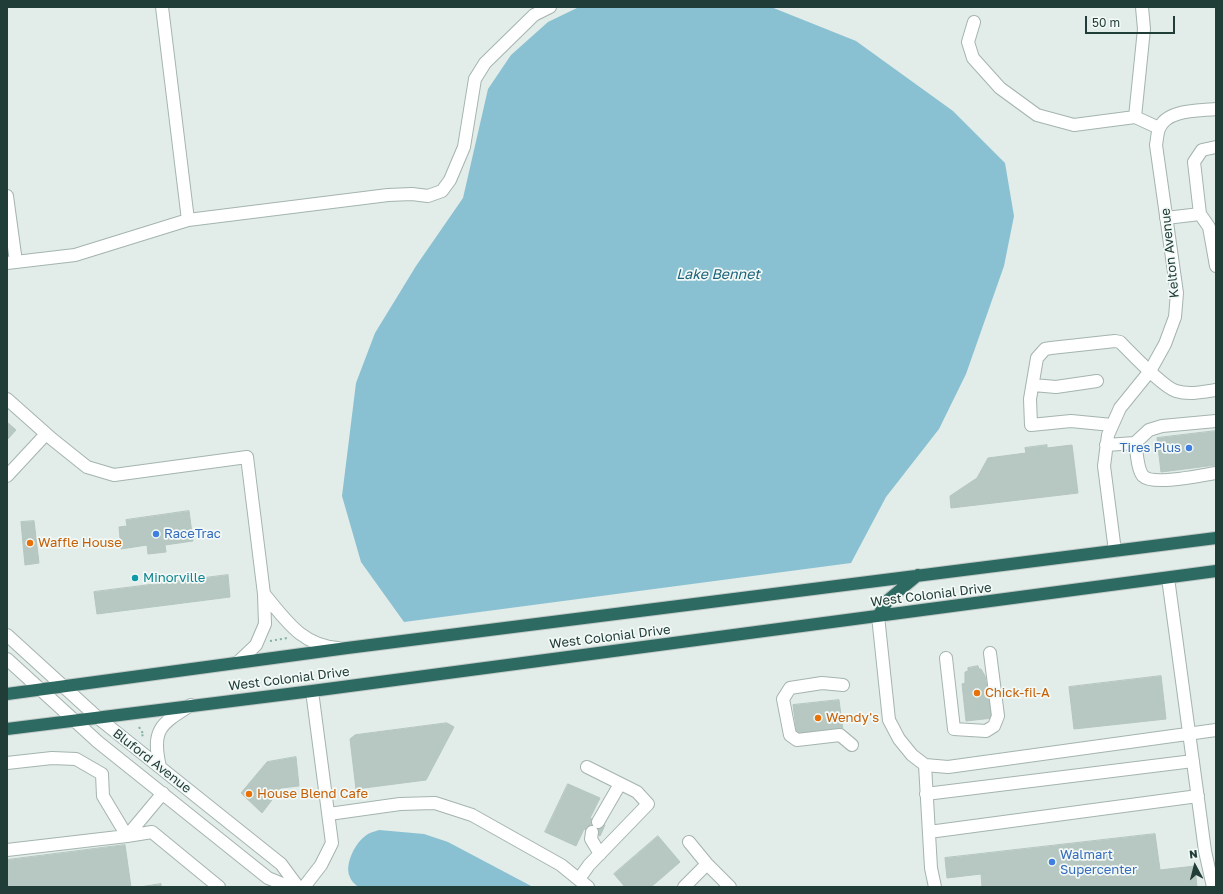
<!DOCTYPE html>
<style>
body{margin:0}
#map{position:relative;width:1223px;height:894px;overflow:hidden;background:#e2ece8;font-family:"Golos Text",sans-serif}
canvas{display:block}
.frame{position:absolute;inset:0;border:8px solid #213d38;pointer-events:none}
.north{position:absolute;left:1175px;top:846px;width:40px;height:40px;-webkit-text-stroke:3px #f2f9f6;paint-order:stroke;rotate:353deg;font-size:11px;font-weight:700;line-height:16px;text-align:center;color:#213d38}
.north::after{content:'';display:block;margin:auto;width:14px;height:18px;background:#213d38;clip-path:polygon(50% 0,100% 100%,50% 72%,0 100%)}
.scale{position:absolute;left:1085px;top:16px;width:90px;height:18px;box-sizing:border-box;border:2px solid #213d38;border-top:0;padding-left:5px;font-size:12px;line-height:14px;white-space:nowrap;color:#213d38;-webkit-text-stroke:3px #f2f9f6;paint-order:stroke}
</style>
<div id="map">
<canvas width="1223" height="894"></canvas>
<div class="frame"></div>
<div class="north">N</div>
<div class="scale">50 m</div>
</div>
<script>
const context = document.querySelector('canvas').getContext('2d');
context.lineJoin = 'round';
function fill(path, color) { context.fillStyle = color; context.fill(path, 'evenodd'); }
function stroke(path, color, width, dash) { context.strokeStyle = color; context.lineWidth = width; context.lineCap = dash ? 'butt' : 'round'; context.setLineDash(dash || []); context.stroke(path); }
function write(font, color, halo, rows, align = 'center') {
  context.font = font + ' "Golos Text",sans-serif'; context.lineWidth = 3.5; context.setLineDash([]); context.textBaseline = 'middle'; context.strokeStyle = halo; context.fillStyle = color; for (const [text, x, y, turn = 0] of rows) {
    context.save(); context.translate(x, y); context.rotate((+turn || 0) * Math.PI / 180); context.textAlign = isNaN(turn) ? turn : align; if (halo) context.strokeText(text, 0, 0); context.fillText(text, 0, 0); context.restore();
  }
}
fill(new Path2D(`
 M579 7H771L856 41 953 111 1005 163 1014 216 1004 266 966 374 939 429 886 497 851 563 404 622 361 562 342 496 356 383 375 333 416 266 463 198 488 89 511 55 548 22Z
 M379 830 424 834 448 842 533 887H358C355 884 351 881 350 877 344 865 355 844 364 837 368 833 373 832 379 830Z`), '#89c1d2');
const building = new Path2D(`
 M7 422 16 430 7 440Z
 M1216 431V465L1161 472 1157 438Z
 M1047 445V448L1072 445 1078 493 951 508 950 496 977 478 988 458 1026 453 1025 448Z
 M189 511 193 541 165 545 166 552 148 554 147 545 121 549 119 527 127 526 126 520Z
 M34 521 39 563 25 565 21 522Z
 M228 575 230 597 97 614 94 592Z
 M978 666 979 669H981L985 676 987 687 989 686 993 718 966 721 962 684 965 683V672L968 671V668Z
 M1161 676 1166 719 1074 729 1069 687Z
 M839 700 843 730 797 735 793 705Z
 M447 723 454 727 426 780 356 789 350 739 355 735Z
 M296 757 299 786 281 788 262 813 241 793 267 762Z
 M568 784 600 798 590 818 605 825 600 836 584 829 576 846 545 832Z
 M1155 834 1160 870 1195 866 1197 887H982L981 874 947 878 945 858Z
 M658 836 680 862 651 887H625L614 874Z
 M125 845 131 887H7V860Z
 M161 884V887H140Z`);
fill(building, '#b7c7c1');
stroke(building, '#b4c6c0', 1);
const minor = new Path2D(`
 M162 7 188 220
 M974 22 968 42 973 58 1000 88 1037 115 1074 125 1135 117 1159 128
 M1135 117 1144 29 1142 7
 M1216 147 1202 150 1194 162 1200 214 1209 227 1216 266
 M7 196 16 262
 M1166 218 1200 214
 M7 263 75 255 188 220 388 195 412 194 428 196 442 191 450 180 464 147 475 79 485 63 534 15 550 7
 M1033 385 1056 387 1097 381
 M7 399 52 439 87 467 114 475 247 457 264 594 265 624 256 645 237 663
 M1112 425 1071 421 1031 425 1030 399 1037 358 1045 349 1051 348 1115 341 1120 342C1131 353 1163 387 1176 391 1189 395 1203 392 1216 390
 M1135 443C1137 451 1137 469 1143 476 1153 486 1202 475 1216 473
 M1106 445 1135 443 1149 430 1162 426 1216 421
 M7 476 46 434
 M1115 551 1104 466 1108 435 1120 408 1150 371 1165 344 1175 317 1177 293 1156 145C1157 140 1157 134 1159 129 1166 109 1199 111 1216 109
 M1168 578 1196 784 1205 851 1213 887
 M264 594C286 620 301 645 338 648
 M878 616 889 720 899 739 912 755 925 765 948 767 1216 730
 M7 635 97 717 281 864 298 887
 M946 658 954 729 986 731 994 726 998 716 990 653
 M7 659 98 742 268 878 290 887
 M843 685 822 683 790 688 783 699 790 735 797 740 840 735 852 745
 M7 763 52 758 76 759 102 774 103 796 127 836 152 832 219 887
 M925 765 931 868 935 887
 M160 767C151 729 161 724 191 705
 M926 794 1193 761
 M329 814 400 804 435 803 472 815 561 865 588 887
 M598 822 620 784
 M592 832 591 839 600 854
 M929 832 1198 796
 M689 842 707 864
 M7 850 127 836 163 793
 M579 879 589 865 648 804 637 792 587 767
 M304 887 321 865 332 843 312 691
 M684 887 707 864 730 887`);
const highway = new Path2D(`
 M878 616 888 600 918 575
 M7 694 347 648 1216 538
 M7 729 312 691 1216 571`);
stroke(minor, '#a4b4b0', 14);
stroke(highway, '#c1c9c7', 14);
stroke(new Path2D(`
 M270 641 287 638
 M139 727 144 735 139 736`), '#81b0a5', 2, [2, 3]);
stroke(minor, '#fff', 12);
stroke(highway, '#2d6a62', 12);
for (const [x, y, r, color] of [
 [1189,448,4,"#3f7fe0"],
 [156,534,4,"#3f7fe0"],
 [30,543,4,"#e8710a"],
 [135,578,4,"#0f9aa8"],
 [977,693,4,"#e8710a"],
 [818,718,4,"#e8710a"],
 [249,794,4,"#e8710a"],
 [1052,862,4,"#3f7fe0"]
]) { const dot = new Path2D(); dot.arc(x, y, r, 0, 2 * Math.PI); context.fillStyle = color; context.fill(dot); stroke(dot, '#f2f9f6', 1.5); }
write('13px', '#213d38', '#f2f9f6', [
 ["Kelton Avenue",1170,253,-96],
 ["West Colonial Drive",931,595,-7],
 ["West Colonial Drive",610,637,-7],
 ["West Colonial Drive",289,679,-7],
 ["Bluford Avenue",152,761,38]
]);
write('13px', '#366cbe', '#f2f9f6', [
 ["Tires Plus",1181,448,"right"],
 ["RaceTrac",164,534],
 ["Walmart",1060,855],
 ["Supercenter",1060,870]
], 'left');
write('13px', '#c56008', '#f2f9f6', [
 ["Waffle House",38,543],
 ["Chick-fil-A",985,693],
 ["Wendy's",826,718],
 ["House Blend Cafe",257,794]
], 'left');
write('13px', '#0d838f', '#f2f9f6', [
 ["Minorville",143,578]
], 'left');
write('italic 14px', '#1b637a', '#f2f9f6', [
 ["Lake Bennet",718,275]
]);
</script>
